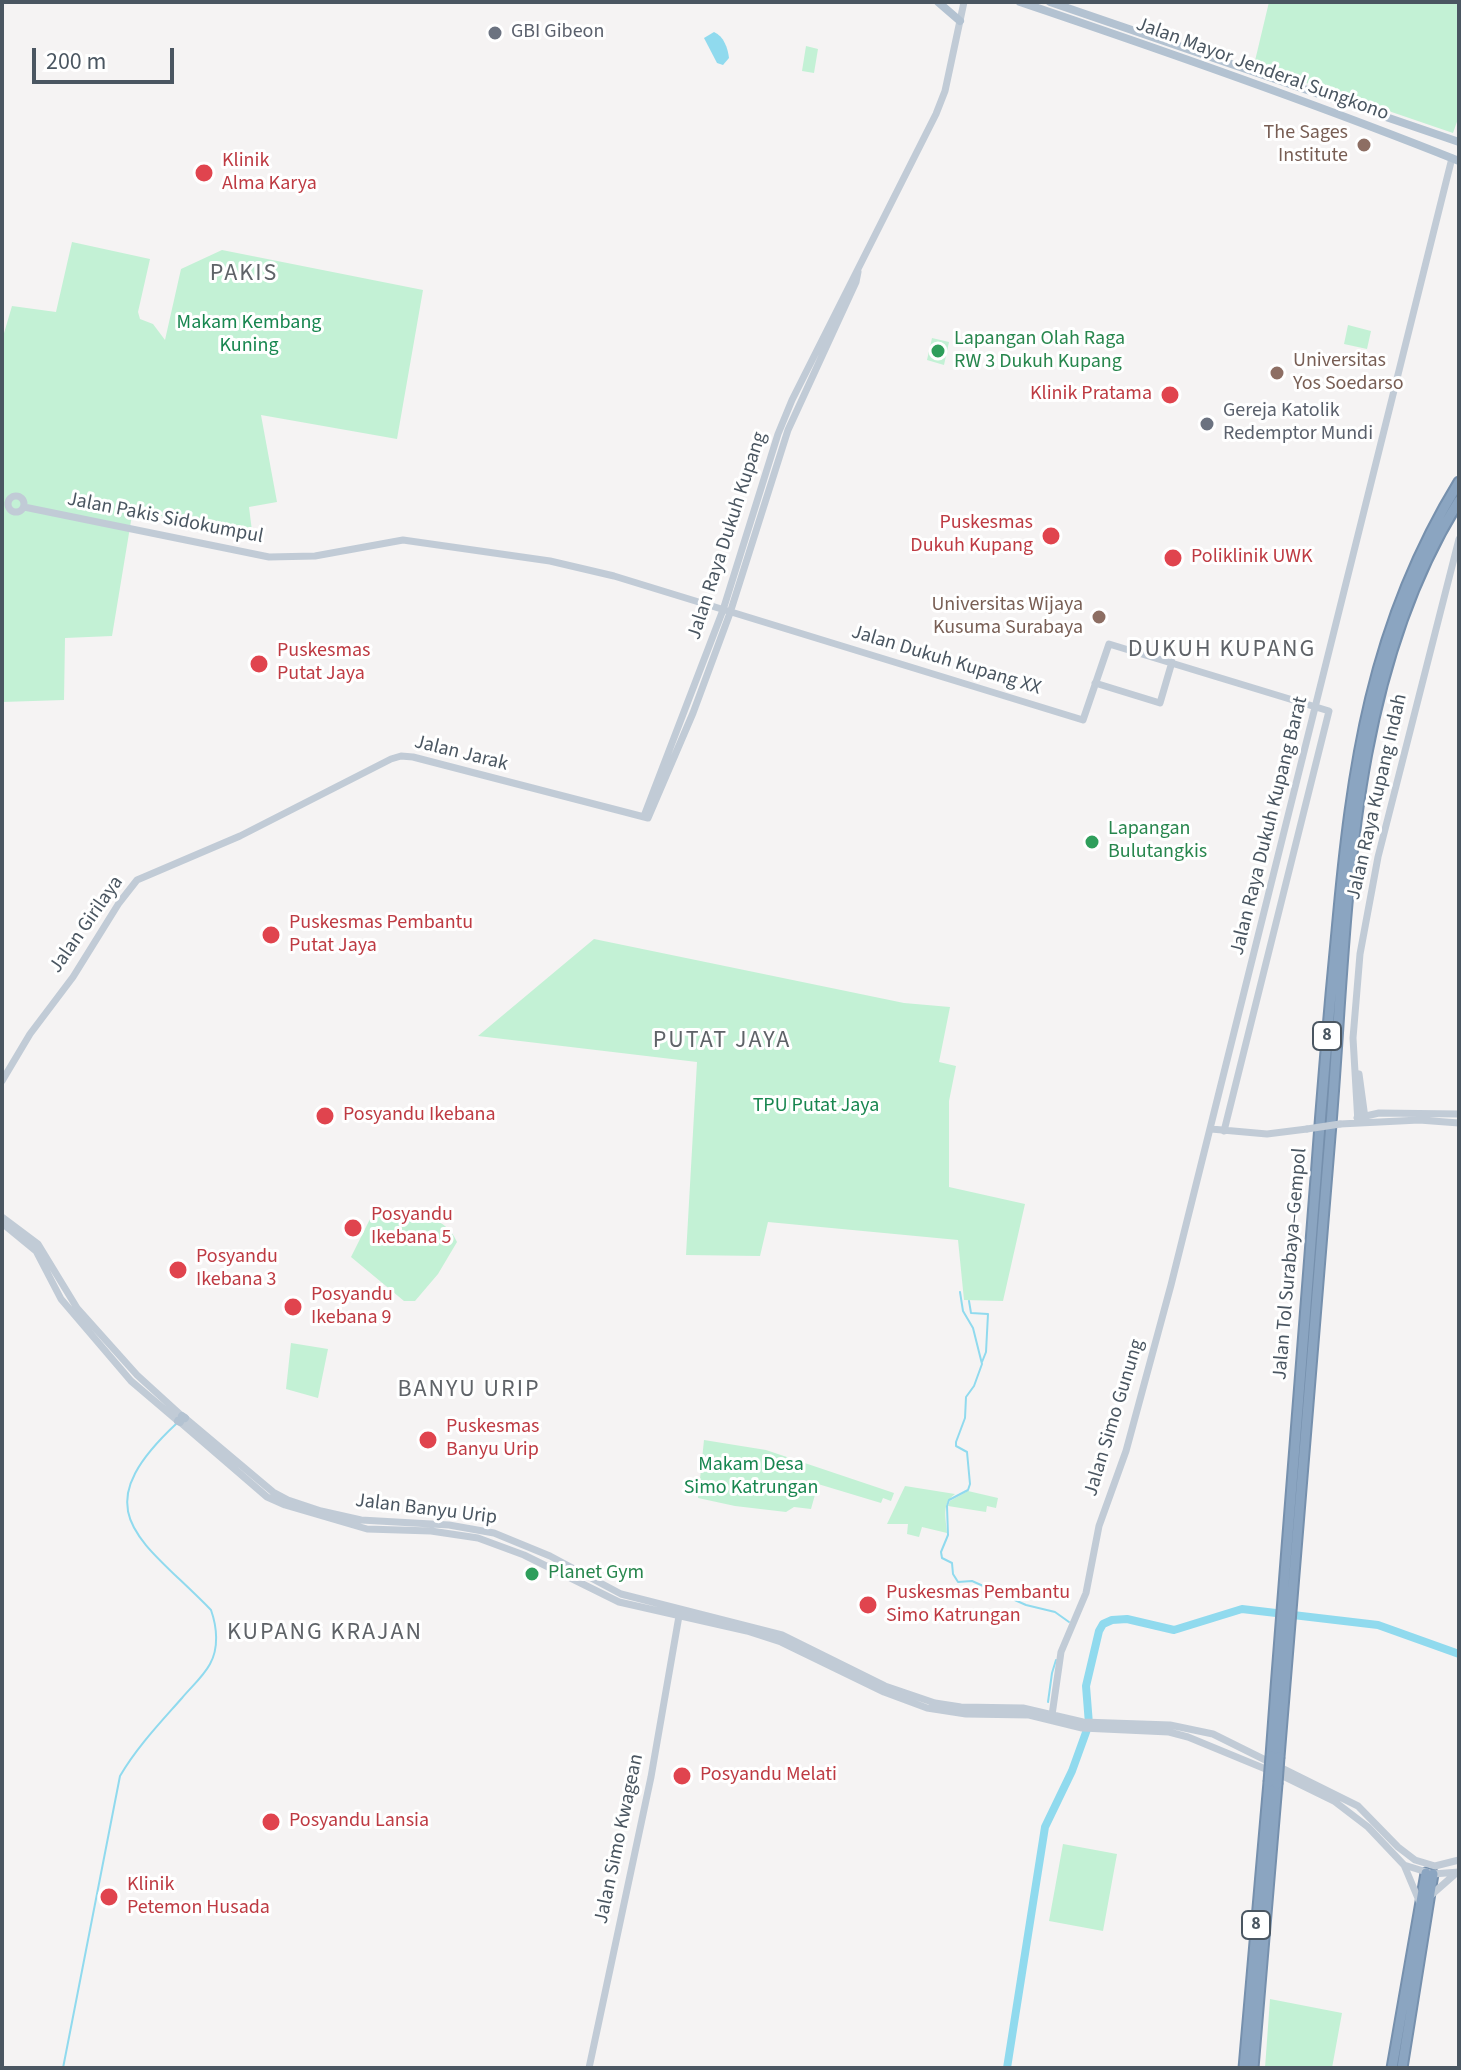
<!DOCTYPE html>
<meta charset="utf-8">
<style>
body{margin:0}
#map{position:relative;width:1461px;height:2070px;overflow:hidden;background:#f5f3f3;font-family:"Source Sans 3",sans-serif}
canvas{display:block}
.frame{position:absolute;inset:0;border:4px solid #4a5661;pointer-events:none}
.scale{position:absolute;left:32px;top:48px;width:142px;height:36px;box-sizing:border-box;border:4px solid #4a5661;border-top:0;padding-left:10px;font-size:24px;line-height:28px;white-space:nowrap;color:#4a5661;-webkit-text-stroke:6px #fff;paint-order:stroke}
</style>
<div id="map">
<canvas width="1461" height="2070"></canvas>
<div class="frame"></div>
<div class="scale">200 m</div>
</div>
<script>
const context = document.querySelector('canvas').getContext('2d');
context.lineJoin = 'round';
function fill(path, color) { context.fillStyle = color; context.fill(path, 'evenodd'); }
function stroke(path, color, width, dash) { context.strokeStyle = color; context.lineWidth = width; context.lineCap = dash ? 'butt' : 'round'; context.setLineDash(dash || []); context.stroke(path); }
function write(font, color, halo, rows, align = 'center') {
  context.font = font + ' "Source Sans 3",sans-serif'; context.lineWidth = 6; context.setLineDash([]); context.textBaseline = 'middle'; context.strokeStyle = halo; context.fillStyle = color; for (const [text, x, y, turn = 0] of rows) {
    context.save(); context.translate(x, y); context.rotate((+turn || 0) * Math.PI / 180); context.textAlign = isNaN(turn) ? turn : align; if (halo) context.strokeText(text, 0, 0); context.fillText(text, 0, 0); context.restore();
  }
}
fill(new Path2D(`
 M1269 2H1459V116L1453 133 1254 65Z
 M806 46 818 49 814 73 802 71Z
 M72 242 150 259 138 312 140 319 153 324 165 340 181 269 222 250 423 290 397 439 261 415 277 502 249 507 253 539 133 509 112 636 65 638 64 700 2 702V340L12 306 56 312Z
 M1348 325 1371 331 1367 349 1344 344Z
 M932 338 949 342 944 365 927 360Z
 M594 939 904 1003 950 1007 939 1062 956 1066 949 1101V1187L1025 1204 1003 1301 964 1300 958 1240 768 1222 760 1256 686 1255 697 1062 478 1036Z
 M373 1213C402 1214 444 1210 457 1242L438 1274 415 1301H404L351 1257Z
 M291 1343 328 1349 318 1398 286 1389Z
 M704 1440 766 1450 894 1493 891 1501 883 1498 881 1503 818 1484 811 1509 794 1507 786 1512 735 1506 698 1498Z
 M905 1486 955 1494C941 1504 946 1518 947 1533L922 1527 919 1537 907 1534 908 1524H887Z
 M968 1491 998 1498 996 1508 987 1506 986 1512 948 1506 950 1501Z
 M1063 1844 1117 1854 1103 1931 1049 1921Z
 M1270 1999 1342 2013 1332 2068H1265Z`), '#c3f1d5');
fill(new Path2D(`
 M714 32C724 36 728 49 729 58L723 65 717 63 704 38Z`), '#90daee');
stroke(new Path2D(`
 M960 1292 963 1311 973 1328 982 1364 974 1386 966 1397 965 1418 956 1442V1446L967 1452 970 1484 968 1490 949 1500 947 1506 948 1535 941 1552 942 1558 952 1563 953 1574 958 1582 972 1581 1026 1605 1055 1612 1069 1622
 M969 1301 971 1313 988 1314 986 1352 982 1362
 M1048 1702 1052 1673 1056 1660
 M63 2068 120 1776C137 1747 160 1723 182 1698 191 1687 203 1677 210 1664 219 1648 217 1627 211 1610 142 1539 81 1513 176 1424`), '#90daee', 2);
stroke(new Path2D(`
 M1007 2068 1045 1827 1072 1771 1089 1724 1086 1686 1099 1631 1103 1624 1112 1620 1127 1619 1174 1630 1242 1609 1378 1625 1459 1654`), '#90daee', 8);
const highway = new Path2D(`
 M1271 1756C1285 1563 1301 1370 1316 1178 1322 1095 1329 1013 1337 931 1352 766 1371 626 1459 482
 M1279 1757C1295 1550 1312 1343 1330 1136 1348 926 1343 686 1459 501
 M1244 2068 1269 1782
 M1253 2068 1277 1784
 M1392 2068 1426 1873
 M1402 2068 1433 1874`);
stroke(highway, '#7690ad', 13);
stroke(new Path2D(`
 M8 504a8 8 0 1 1 16 0a8 8 0 1 1-16 0Z
 M24 507 269 557 315 556 403 540 550 561 614 576 1083 720 1109 644 1329 711 1224 1131
 M1095 683 1160 703 1172 662
 M644 816 723 610 778 434 792 400 936 114 945 91 964 2
 M1359 1074 1365 1118
 M2 1081 30 1034 73 977 119 903 137 880 240 836 391 759 401 756 413 757 648 818 693 713 730 613 788 430 856 282 858 272
 M1357 1118 1379 1113 1459 1114
 M1358 1123 1353 1038 1360 954 1378 857 1459 539
 M1340 1124 1419 1120 1459 1123
 M1211 1129 1267 1134 1307 1129
 M2 1217 38 1244 77 1308 137 1375 182 1416
 M2 1223 36 1251 61 1299 131 1381 178 1421
 M185 1418 273 1492 288 1500 321 1511 361 1520 449 1525 494 1533 550 1556 621 1594 782 1635 885 1686 935 1703 961 1707 1023 1708 1083 1722 1170 1725 1213 1734 1358 1806 1398 1847 1415 1860 1435 1866 1459 1860
 M180 1422 267 1497 285 1505 367 1529 431 1531 478 1538 524 1555 619 1602 747 1631 781 1642 884 1692 927 1708 966 1714 1029 1715 1082 1728 1169 1732 1188 1737 1285 1777 1334 1801 1368 1827 1404 1865 1433 1874 1459 1872
 M1052 1715 1061 1652 1086 1593 1099 1526 1126 1451 1171 1285 1452 158
 M1404 1865 1420 1903
 M1430 1896 1454 1875
 M589 2068 651 1777 679 1616`), '#c1cbd6', 7);
stroke(new Path2D(`
 M938 2 960 21
 M1020 2C1168 52 1314 103 1459 161
 M1050 2 1459 142
 M182 1416 185 1418
 M178 1421 180 1422`), '#b3c2d1', 8);
stroke(highway, '#8ba5c1', 9);
const highwayBridge = new Path2D(`
 M1269 1782 1271 1756
 M1277 1784 1279 1757`);
stroke(highwayBridge, '#7690ad', 13, []);
stroke(new Path2D(`
 M1307 1129 1340 1124`), '#c1cbd6', 7);
stroke(highwayBridge, '#8ba5c1', 9);
for (const [x, y, r, color] of [
 [495,33,8,"#6b7280"],
 [1364,145,8,"#8d6e63"],
 [204,173,10,"#e0444e"],
 [938,351,8,"#2e9e5b"],
 [1277,373,8,"#8d6e63"],
 [1170,395,10,"#e0444e"],
 [1207,424,8,"#6b7280"],
 [1051,536,10,"#e0444e"],
 [1173,558,10,"#e0444e"],
 [1099,617,8,"#8d6e63"],
 [259,664,10,"#e0444e"],
 [1092,842,8,"#2e9e5b"],
 [271,935,10,"#e0444e"],
 [325,1116,10,"#e0444e"],
 [353,1228,10,"#e0444e"],
 [178,1270,10,"#e0444e"],
 [293,1307,10,"#e0444e"],
 [428,1440,10,"#e0444e"],
 [532,1574,8,"#2e9e5b"],
 [868,1605,10,"#e0444e"],
 [682,1776,10,"#e0444e"],
 [271,1822,10,"#e0444e"],
 [109,1897,10,"#e0444e"]
]) { const dot = new Path2D(); dot.arc(x, y, r, 0, 2 * Math.PI); context.fillStyle = color; context.fill(dot); stroke(dot, '#fff', 3); }
for (const [x, y, w] of [
 [1327,1036,28],
 [1256,1925,28]
]) { const box = new Path2D(); box.roundRect(x - w / 2, y - 14, w, 28, 6); context.fillStyle = '#fff'; context.fill(box); stroke(box, '#4a5661', 2); }
write('bold 18px', '#4a5661', null, [
 ["8",1327,1036],
 ["8",1256,1925]
]);
write('20px', '#5b616d', '#fff', [
 ["GBI Gibeon",511,33],
 ["Gereja Katolik",1223,412],
 ["Redemptor Mundi",1223,435]
], 'left');
write('20px', '#4a5661', '#fff', [
 ["Jalan Mayor Jenderal Sungkono",1262,70,20],
 ["Jalan Pakis Sidokumpul",165,519,11],
 ["Jalan Raya Dukuh Kupang",728,536,-72],
 ["Jalan Dukuh Kupang XX",946,661,17],
 ["Jalan Jarak",461,754,14],
 ["Jalan Raya Kupang Indah",1378,797,-77],
 ["Jalan Raya Dukuh Kupang Barat",1270,826,-76],
 ["Jalan Girilaya",87,925,-55],
 ["Jalan Tol Surabaya–Gempol",1291,1264,-85],
 ["Jalan Simo Gunung",1115,1418,-73],
 ["Jalan Banyu Urip",426,1510,7],
 ["Jalan Simo Kwagean",620,1839,-78]
]);
write('20px', '#785e54', '#fff', [
 ["The Sages",1348,134],
 ["Institute",1348,157],
 ["Universitas",1293,362,"left"],
 ["Yos Soedarso",1293,385,"left"],
 ["Universitas Wijaya",1083,606],
 ["Kusuma Surabaya",1083,629]
], 'right');
write('20px', '#be3a42', '#fff', [
 ["Klinik",222,162],
 ["Alma Karya",222,185],
 ["Klinik Pratama",1152,395,"right"],
 ["Puskesmas",1033,524,"right"],
 ["Dukuh Kupang",1033,547,"right"],
 ["Poliklinik UWK",1191,558],
 ["Puskesmas",277,652],
 ["Putat Jaya",277,675],
 ["Puskesmas Pembantu",289,924],
 ["Putat Jaya",289,947],
 ["Posyandu Ikebana",343,1116],
 ["Posyandu",371,1216],
 ["Ikebana 5",371,1239],
 ["Posyandu",196,1258],
 ["Ikebana 3",196,1281],
 ["Posyandu",311,1296],
 ["Ikebana 9",311,1319],
 ["Puskesmas",446,1428],
 ["Banyu Urip",446,1451],
 ["Puskesmas Pembantu",886,1594],
 ["Simo Katrungan",886,1617],
 ["Posyandu Melati",700,1776],
 ["Posyandu Lansia",289,1822],
 ["Klinik",127,1886],
 ["Petemon Husada",127,1909]
], 'left');
write('20px', '#17864f', '#fff', [
 ["Makam Kembang",249,324],
 ["Kuning",249,347],
 ["TPU Putat Jaya",816,1107],
 ["Makam Desa",751,1466],
 ["Simo Katrungan",751,1489]
]);
write('20px', '#27864d', '#fff', [
 ["Lapangan Olah Raga",954,340],
 ["RW 3 Dukuh Kupang",954,363],
 ["Lapangan",1108,830],
 ["Bulutangkis",1108,853],
 ["Planet Gym",548,1574]
], 'left');
context.letterSpacing = '2px';
write('24px', '#5f6368', '#fff', [
 ["PAKIS",244,275],
 ["DUKUH KUPANG",1222,651],
 ["PUTAT JAYA",722,1042],
 ["BANYU URIP",469,1391],
 ["KUPANG KRAJAN",325,1634]
]);
context.letterSpacing = '0px';
</script>
